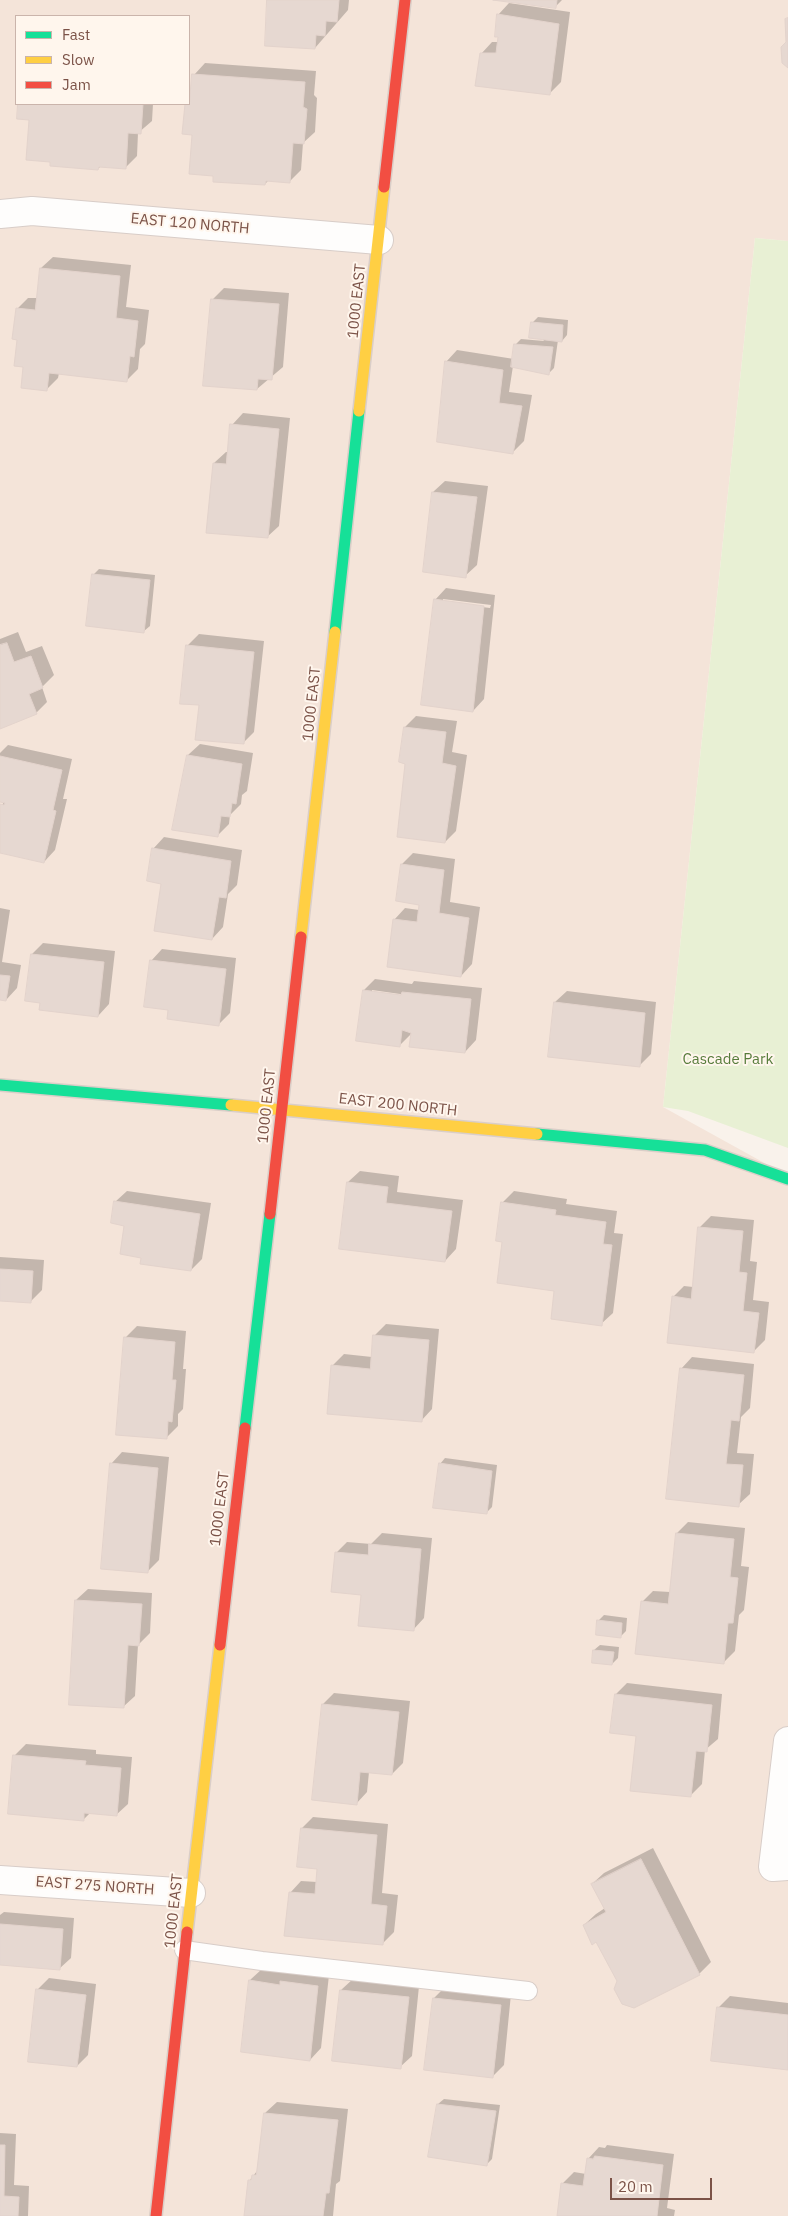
<!DOCTYPE html>
<style>
body{margin:0}
#map{position:relative;width:788px;height:2216px;overflow:hidden;background:#f9f2eb;font-family:"IBM Plex Sans",sans-serif}
canvas{display:block}
.legend{position:absolute;left:15px;top:15px;width:175px;height:90px;box-sizing:border-box;background:#fff6ed;border:1px solid #cab4ab;margin:0;padding:6px 9px;list-style:none;font-size:15px;color:#7b5247}
.legend li{display:flex;align-items:center;gap:10px;height:25px}
.legend b{width:25px;border:1px solid #cab4ab}
.scale{position:absolute;left:610px;top:2178px;width:102px;height:22px;box-sizing:border-box;border:2px solid #7b5247;border-top:0;padding-left:6px;font-size:15px;line-height:18px;white-space:nowrap;color:#7b5247;-webkit-text-stroke:4px #fff6ed;paint-order:stroke}
</style>
<div id="map">
<canvas width="788" height="2216"></canvas>
<ul class="legend">
<li><b style="height:6px;background:#16e098"></b>Fast</li>
<li><b style="height:6px;background:#ffcf43"></b>Slow</li>
<li><b style="height:6px;background:#f24e42"></b>Jam</li>
</ul>
<div class="scale">20 m</div>
</div>
<script>
const context = document.querySelector('canvas').getContext('2d');
context.lineJoin = 'round';
function fill(path, color) { context.fillStyle = color; context.fill(path, 'evenodd'); }
function stroke(path, color, width, dash) { context.strokeStyle = color; context.lineWidth = width; context.lineCap = dash ? 'butt' : 'round'; context.setLineDash(dash || []); context.stroke(path); }
function write(font, color, halo, rows, align = 'center') {
  context.font = font + ' "IBM Plex Sans",sans-serif'; context.lineWidth = 4; context.setLineDash([]); context.textBaseline = 'middle'; context.strokeStyle = halo; context.fillStyle = color; for (const [text, x, y, turn = 0] of rows) {
    context.save(); context.translate(x, y); context.rotate((+turn || 0) * Math.PI / 180); context.textAlign = isNaN(turn) ? turn : align; if (halo) context.strokeText(text, 0, 0); context.fillText(text, 0, 0); context.restore();
  }
}
fill(new Path2D(`
 M0 0H788V241L755 238 663 1107 788 1176V2216H0ZM16 16H189V104H16Z`), '#f4e4d9');
fill(new Path2D(`
 M755 238 788 241V1148L688 1111 663 1107Z`), '#e8f0d4');
fill(new Path2D(`
 M269 0H349L348 10 315 48Z
 M503 0H562L555 7Z
 M509 3 570 12 561 82 549 94 481 54 492 42H499L498 15Z
 M205 63 316 71 314 95 317 98 315 132 303 143 301 170 290 181 269 180 265 184 214 175 193 134 184 133 186 104H189V95L192 92 194 75Z
 M20 104H153L152 121 138 133 137 156 125 168 101 166 98 169 52 161 31 119 19 118Z
 M53 257 131 265 126 307 149 310 145 344 140 349 138 369 126 381 59 373 58 378 47 389 25 366 18 339 17 309 28 298H38L41 268Z
 M224 288 289 293 283 367 257 389 205 384 213 299Z
 M538 317 568 320 567 335 562 341 558 340 554 368 549 373 513 366 509 392 532 395 524 441 512 453 446 362 457 350 514 359 516 344 521 339 544 341 532 323Z
 M243 413 290 418 279 526 267 537 214 463 226 452H229L232 425Z
 M445 481 488 486 477 565 465 576 433 492Z
 M99 569 155 575 150 626 144 631 93 575Z
 M446 588 495 595 484 699 473 711 435 600ZM443 599 491 605 490 608 443 602Z
 M18 632 26 652 42 646 54 675 42 687 47 702 36 713 0 727V639Z
 M199 634 264 641 254 732 243 743 187 646Z
 M416 716 457 721 452 752 467 755 456 831 445 842 406 763 405 727Z
 M200 744 253 753 247 791 242 795 241 804 230 815 229 824 217 836 188 755Z
 M8 745 72 759 63 799H67L55 850 44 862 0 852V808L4 802 0 801V753Z
 M164 837 242 850 237 885 228 894 223 927 212 939 163 883 153 849Z
 M413 853 455 859 450 902 480 907 472 964 461 976 394 920 405 908 419 910 420 904 402 864Z
 M0 908 10 910 2 962 21 965 17 988 6 1000 0 999Z
 M43 943 115 951 109 1004 98 1016 32 954Z
 M162 949 236 958 230 1013 219 1024 151 961Z
 M375 979 412 984 414 981 482 988 476 1040 465 1052 412 1033 400 1045 364 990ZM372 990 407 995V997L372 992Z
 M567 991 656 1002 651 1054 639 1066 555 1002Z
 M360 1171 399 1176 397 1192 463 1200 456 1249 445 1261 348 1182Z
 M127 1191 211 1203 202 1259 191 1270 143 1257 115 1202Z
 M514 1191 567 1199 566 1204 617 1211 614 1233 623 1234 613 1313 601 1324 504 1241 502 1203Z
 M711 1216 754 1220 750 1261 757 1262 753 1300 769 1302 765 1340 754 1351 673 1297 684 1286 693 1287 700 1227Z
 M0 1257 44 1260 42 1290 30 1302 0 1299Z
 M386 1324 439 1329 432 1409 421 1421 332 1366 344 1354 372 1357 374 1336Z
 M137 1326 186 1331 183 1369H186L183 1409 178 1414V1426L166 1438 125 1338Z
 M692 1357 754 1364 750 1408 741 1417 737 1453 754 1454 750 1494 738 1505 681 1369Z
 M122 1452 169 1457 159 1560 148 1571 111 1464Z
 M445 1458 497 1465 492 1507 487 1512 440 1464Z
 M688 1522 745 1528 741 1566 749 1567 744 1610 739 1615 735 1651 723 1663 642 1602 653 1591 670 1592 677 1533Z
 M382 1533 432 1538 424 1618 413 1630 362 1594 336 1553 347 1542 371 1544Z
 M88 1589 152 1593 150 1633 138 1645 135 1696 123 1707 76 1600Z
 M604 1615 627 1618 626 1631 620 1637 598 1621Z
 M600 1645 619 1647 618 1658 612 1664 594 1650Z
 M627 1683 722 1694 718 1739 705 1750 702 1784 690 1796 637 1734 616 1694Z
 M334 1693 410 1701 403 1763 392 1774 369 1772 367 1792 356 1804 323 1704Z
 M26 1744 96 1750V1754L132 1757 128 1804 116 1815 90 1813 83 1820 14 1756Z
 M313 1817 388 1824 382 1893 398 1895 394 1932 382 1944 290 1893 301 1881 317 1882 319 1868 302 1828Z
 M653 1848 711 1962 699 1974 619 1981 597 1941 584 1925 596 1914 605 1908 592 1884 604 1873Z
 M4 1912 74 1918 71 1958 59 1969 0 1964V1915Z
 M262 1969 290 1973 293 1970 329 1975 321 2048 310 2060 250 1980Z
 M49 1978 96 1984 88 2055 77 2066 37 1990Z
 M353 1979 419 1986 412 2056 400 2067 341 1990Z
 M445 1987 511 1994 504 2065 492 2077 434 1998Z
 M730 1996 788 2003V2069L718 2008Z
 M444 2099 500 2105 492 2159 487 2164 429 2156 438 2104Z
 M277 2102 348 2109 340 2181 336 2184 333 2216H245L250 2180 257 2171 265 2113Z
 M0 2133 16 2134 14 2185 29 2186 28 2216H0Z
 M607 2145 674 2154 667 2208 675 2210 674 2216H558L562 2184 574 2172 586 2174 588 2159 599 2147 605 2148Z`), '#0003');
const building = new Path2D(`
 M267 0H339L337 22 326 21 325 36 316 35 315 49 265 46Z
 M493 0H557L556 8Z
 M497 14 559 24 550 95 475 86 480 53H496L498 37H495Z
 M788 18V68L782 63 781 47 786 42 785 19Z
 M192 74 305 82 303 107 307 109 304 144 293 143 290 183 266 181 265 185 213 182V176L189 174 192 135 182 134 185 104H189Z
 M18 104H143L141 134 128 133 126 169 99 167 98 170 50 166V162L26 160 29 120 17 119Z
 M40 268 120 276 116 318 138 321 134 357 130 356 127 382 49 373 47 391 21 388 23 367 14 366 17 340 12 339 16 308 35 310Z
 M211 299 279 304 272 380 258 379 257 390 203 386Z
 M531 322 563 325 562 342 529 338Z
 M514 344 553 347 549 375 511 367Z
 M445 361 503 370 499 403 522 406 513 454 437 442Z
 M230 424 279 429 268 538 206 533 213 463 226 464Z
 M432 492 477 497 466 578 423 572Z
 M92 574 150 580 144 633 86 626Z
 M434 599 484 606 473 712 421 705Z
 M7 643 14 662 31 656 43 688 29 694 37 714 0 729V645Z
 M186 645 254 652 244 744 195 740 199 705 180 704Z
 M404 727 446 732 442 763 456 766 445 843 397 837 405 764 399 762Z
 M187 755 242 764 236 804 232 803 230 817 221 816 218 837 172 830Z
 M0 756 62 770 53 810 56 811 44 863 0 853V804L4 805 5 803 0 802Z
 M152 848 231 861 226 898 219 897 212 940 154 931 161 884 147 881Z
 M401 864 444 870 439 913 469 918 461 977 387 967 393 919 417 922 419 905 396 901Z
 M31 954 104 962 98 1017 39 1010 40 1003 25 1001Z
 M150 960 226 969 219 1026 167 1019 168 1010 144 1007Z
 M0 975 10 976 6 1001 0 1000Z
 M363 990 401 995 402 992 471 999 465 1053 409 1047 411 1033 402 1030 400 1047 356 1041Z
 M554 1002 645 1013 640 1067 548 1057Z
 M347 1182 388 1187 386 1203 452 1211 445 1262 339 1249Z
 M114 1201 200 1214 191 1271 140 1264 141 1258 120 1254 124 1226 111 1223Z
 M501 1202 556 1210 555 1215 606 1222 603 1244 612 1245 602 1326 551 1319 554 1291 497 1283 502 1242 496 1241Z
 M698 1227 743 1231 739 1272 747 1273 743 1311 759 1313 754 1353 667 1343 672 1296 691 1299Z
 M0 1269 33 1271 31 1303 0 1301Z
 M373 1335 429 1340 422 1422 327 1414 331 1365 370 1369Z
 M124 1337 175 1342 172 1380H176L172 1422 168 1421 167 1439 116 1435Z
 M680 1368 744 1375 739 1421 731 1420 726 1464 743 1465 739 1507 666 1499Z
 M110 1463 158 1468 148 1573 101 1569Z
 M439 1463 492 1471 487 1514 433 1508Z
 M676 1533 734 1539 730 1577 738 1578 733 1623H728L724 1664 635 1654 641 1601 668 1604Z
 M369 1544 421 1549 414 1631 358 1626 361 1595 331 1592 335 1552 368 1555Z
 M75 1600 142 1604 139 1646 128 1645 124 1708 69 1705Z
 M597 1620 622 1623 621 1638 596 1635Z
 M593 1650 614 1652 612 1665 592 1663Z
 M615 1694 712 1705 707 1752 696 1751 691 1797 630 1791 636 1736 610 1733Z
 M322 1704 399 1712 392 1775 360 1772 357 1805 312 1800Z
 M13 1755 86 1761 85 1765 121 1768 117 1816 84 1813V1821L8 1814Z
 M301 1828 377 1835 371 1904 387 1906 383 1945 284 1936 289 1892 315 1894 317 1869 297 1867Z
 M641 1859 700 1975 634 2008 622 2004 614 1989 617 1981 596 1942 592 1945 583 1925 606 1912 591 1884Z
 M0 1924 63 1929 60 1970 0 1965Z
 M249 1980 280 1985V1981L318 1986 310 2061 241 2052Z
 M36 1989 86 1995 77 2067 28 2062Z
 M340 1990 409 1997 401 2069 332 2061Z
 M433 1998 501 2005 493 2078 424 2070Z
 M717 2007 788 2015V2070L711 2061Z
 M437 2104 496 2111 487 2166 428 2157Z
 M264 2113 338 2120 329 2193H326L323 2216H244L248 2180H251L252 2175H256Z
 M0 2145H5L4 2196 19 2197 18 2216H0Z
 M595 2156 663 2165 657 2216H557L561 2183 583 2186 587 2158 593 2159Z`);
fill(building, '#e6d8d1');
stroke(building, '#e3d3cc', 1);
const lane = new Path2D(`
 M184 1950 262 1961 528 1991`);
const street = new Path2D(`
 M0 214 32 211 379 240
 M788 1741 773 1867 788 1866
 M0 1880 191 1893`);
const fast = new Path2D(`
 M335 632 359 411
 M0 1085 231 1105
 M537 1134 705 1150 788 1179
 M245 1428 270 1214`);
const slow = new Path2D(`
 M359 411 384 187
 M301 937 335 632
 M231 1105 537 1134
 M187 1932 220 1645`);
const jam = new Path2D(`
 M384 187 405 0
 M270 1214 301 937
 M220 1645 245 1428
 M156 2216 187 1932`);
stroke(lane, '#d8cdc8', 20);
stroke(street, '#d8cdc8', 30);
stroke(fast, '#dacec8', 14);
stroke(slow, '#dacec8', 14);
stroke(jam, '#dacec8', 14);
stroke(lane, '#fefdfc', 18);
stroke(street, '#fefdfc', 28);
stroke(fast, '#16e098', 11);
stroke(slow, '#ffcf43', 11);
stroke(jam, '#f24e42', 11);
write('15px', '#7b5247', '#fff6ed', [
 ["EAST 120 NORTH",190,224,5],
 ["1000 EAST",357,301,-84],
 ["1000 EAST",312,704,-84],
 ["EAST 200 NORTH",398,1105,6],
 ["1000 EAST",267,1106,-84],
 ["1000 EAST",220,1509,-83],
 ["EAST 275 NORTH",95,1886,4],
 ["1000 EAST",174,1911,-84]
]);
write('15px', '#577c3b', '#fff6ed', [
 ["Cascade Park",728,1060]
]);
</script>
